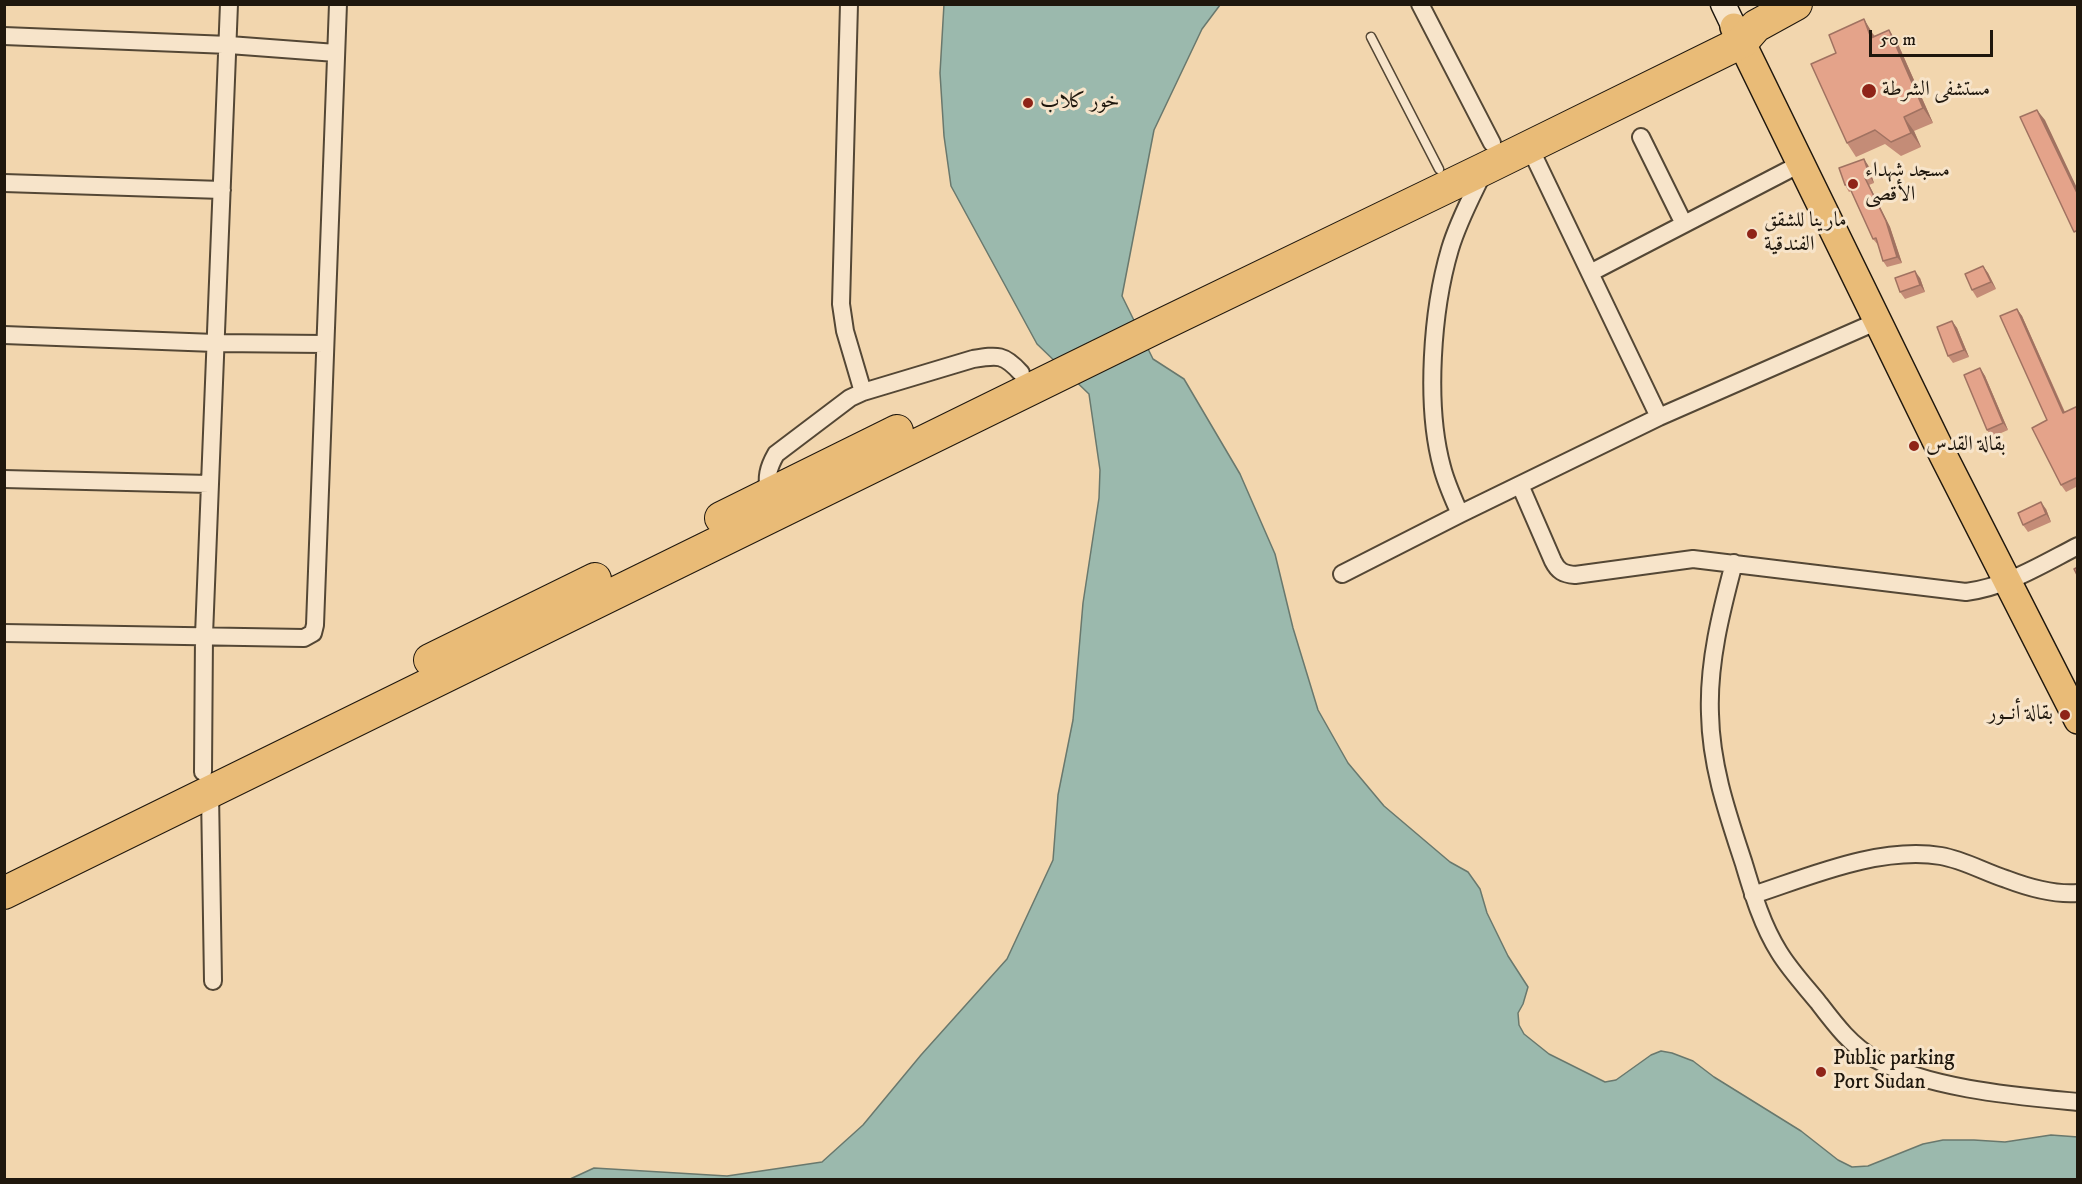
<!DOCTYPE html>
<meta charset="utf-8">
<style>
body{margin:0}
#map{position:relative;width:2082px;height:1184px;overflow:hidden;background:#f2d6ae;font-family:"IM FELL DW Pica",serif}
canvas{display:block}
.frame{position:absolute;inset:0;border:6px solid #1f170d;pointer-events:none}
.scale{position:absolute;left:1869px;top:30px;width:124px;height:27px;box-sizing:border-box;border:3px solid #1f170d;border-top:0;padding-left:8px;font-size:18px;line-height:21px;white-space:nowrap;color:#1f170d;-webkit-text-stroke:4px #f7e4ca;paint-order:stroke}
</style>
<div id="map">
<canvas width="2082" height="1184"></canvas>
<div class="frame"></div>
<div class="scale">50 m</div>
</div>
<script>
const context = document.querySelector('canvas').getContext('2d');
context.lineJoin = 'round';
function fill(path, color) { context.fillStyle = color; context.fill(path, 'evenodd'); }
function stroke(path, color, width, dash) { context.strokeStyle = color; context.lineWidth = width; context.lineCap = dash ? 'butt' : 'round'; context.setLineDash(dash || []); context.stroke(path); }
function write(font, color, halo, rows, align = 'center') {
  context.font = font + ' "IM FELL DW Pica",Amiri,serif'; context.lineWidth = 6; context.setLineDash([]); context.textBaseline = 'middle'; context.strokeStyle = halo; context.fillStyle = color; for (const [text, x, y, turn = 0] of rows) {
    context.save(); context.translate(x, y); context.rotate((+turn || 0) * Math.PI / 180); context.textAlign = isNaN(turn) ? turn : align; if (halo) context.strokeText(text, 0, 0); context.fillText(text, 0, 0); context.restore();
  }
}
const water = new Path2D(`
 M944 4 1220 5 1202 29 1154 130 1122 296 1153 359 1184 379 1240 474 1275 554 1293 628 1318 710 1348 763 1384 806 1450 862 1468 872 1480 889 1487 913 1508 956 1528 987 1523 1004 1518 1013 1519 1025 1524 1034 1549 1054 1605 1082 1616 1080 1651 1055 1661 1051 1672 1053 1693 1061 1714 1077 1801 1131 1838 1160 1852 1167 1868 1166 1923 1144 1943 1140H1974L2005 1142 2051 1135 2078 1137 2077 1180H568L594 1168 727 1176 822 1162 863 1125 921 1055 1007 959 1053 860 1058 795 1073 720 1083 603 1099 498 1100 470 1089 394 1037 344 951 186 944 136 940 73Z`);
fill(water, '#9bb9ad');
stroke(water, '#69786d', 1.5);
const lane = new Path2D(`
 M1371 37 1439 169`);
const street = new Path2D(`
 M849 4 841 304 845 331 863 392
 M1420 4 1492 143
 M4 36 229 45 336 53
 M1641 137 1684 224
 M1529 146 1659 417
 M4 183 222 190
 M1590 273 1800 164
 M4 335 215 343 325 344
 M4 479 209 484
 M1520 485 1553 561C1558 571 1563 574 1575 575L1693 559 1966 592C2006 587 2041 565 2078 546
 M769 493C766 477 768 468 776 454L850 398 863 392 973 359C998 355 1004 354 1021 373
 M1460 514C1453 498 1446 483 1442 467 1425 405 1432 310 1450 249 1458 222 1471 198 1483 173
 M1734 563C1721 612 1708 663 1710 714 1711 767 1728 815 1744 864 1753 894 1762 925 1779 952 1790 970 1805 986 1818 1002 1834 1023 1851 1046 1875 1059 1929 1089 2016 1096 2078 1102
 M1342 574 1460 514 1659 417 1878 321
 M4 633 304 638 313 633 315 625 338 4
 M203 772 204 635 229 4
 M210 793 213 981
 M1753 895C1811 876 1880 846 1941 856 1964 860 1984 872 2006 879 2027 887 2055 895 2078 893`);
const secondary = new Path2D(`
 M1723 4 1734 27`);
const primary = new Path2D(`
 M1734 27 1943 455 2078 720`);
const highway = new Path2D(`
 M721 518 897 431
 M430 660 595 579
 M4 893 1157 327 1484 169 1742 42 1756 26 1796 4`);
stroke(lane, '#544735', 11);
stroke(street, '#544735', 20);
stroke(secondary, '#1f170d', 27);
stroke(primary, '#1f170d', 30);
stroke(highway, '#1f170d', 34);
stroke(lane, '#f7e4ca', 8);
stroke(street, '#f7e4ca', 16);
stroke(secondary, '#f7e4ca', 24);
stroke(primary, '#e9bb77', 27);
stroke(highway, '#e9bb77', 32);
fill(new Path2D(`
 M1889 30 1898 44 1933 123 1914 131 1921 147 1901 156 1885 144 1856 157 1847 143 1836 53 1873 34 1875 36Z
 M1868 165 1874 183 1869 185 1890 227 1902 263 1887 267 1883 261 1878 245 1873 239 1851 191 1849 192 1845 185Z
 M1983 266 1988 273 1996 289 1977 298 1972 290Z
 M1920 278 1925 292 1905 299 1900 292Z
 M2017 309 2022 316 2065 412 2078 406V486L2066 492 2061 485 2047 420Z
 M1952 321 1957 328 1969 357 1953 363 1948 356Z
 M1980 368 1985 376 2008 430 1992 437 1987 430Z
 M2046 509 2051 522 2028 532 2023 525Z`), '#c48c77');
fill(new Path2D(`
 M1864 19 1873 34 1881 52 1871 38Z
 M1889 30 1898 44 1933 123 1923 108Z
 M2037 110 2045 120 2078 190V195Z
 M1904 117 1914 131 1921 147 1911 133Z
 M1864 159 1868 165 1874 183 1870 177Z
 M1865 178 1869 185 1890 227 1902 263 1897 257Z
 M1983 266 1988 273 1996 289 1991 282Z
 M1915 271 1920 278 1925 292 1920 285Z
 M2017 309 2022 316 2068 420 2063 413Z
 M1952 321 1957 328 1969 357 1964 350Z
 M1980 368 1985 376 2008 430 2003 423Z
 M2041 502 2046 509 2051 522 2046 514Z`), '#a07261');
const building = new Path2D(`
 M1864 19 1871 38 1889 30 1923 108 1904 117 1911 133 1891 142 1875 130 1847 143 1811 64 1836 53 1829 35Z
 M2037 110 2078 195V230L2074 232 2020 117Z
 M1864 159 1870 177 1865 178 1886 221 1897 257 1883 261 1876 238 1873 239 1848 184 1845 185 1839 168Z
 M1983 266 1991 282 1972 290 1965 274Z
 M1915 271 1920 285 1900 292 1895 278Z
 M2017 309 2063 413 2078 406V477L2061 485 2032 428 2047 420 2000 316Z
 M1952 321 1964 350 1948 356 1937 327Z
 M1980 368 2003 423 1987 430 1964 375Z
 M2041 502 2046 514 2023 525 2018 513Z
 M2078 567V577L2074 569Z`);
fill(building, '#e4a38a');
stroke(building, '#a07261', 1.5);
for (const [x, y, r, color] of [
 [1869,91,8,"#8f2418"],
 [1028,103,6,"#8f2418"],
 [1853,184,6,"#8f2418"],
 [1752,234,6,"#8f2418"],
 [1914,446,6,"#8f2418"],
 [2065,715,6,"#8f2418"],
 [1821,1072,6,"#8f2418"]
]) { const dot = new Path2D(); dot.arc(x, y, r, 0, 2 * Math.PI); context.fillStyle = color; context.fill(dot); stroke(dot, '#f7e4ca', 2); }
write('21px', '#1f170d', '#f7e4ca', [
 ["مستشفى الشرطة",1882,91],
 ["خور كلاب",1040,103],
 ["مسجد شهداء",1865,172],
 ["الأقصى",1865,196],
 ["مارينا للشقق",1764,222],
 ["الفندقية",1764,246],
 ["بقالة القدس",1926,446],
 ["بقالة أنــور",2053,715,"right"],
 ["Public parking",1833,1060],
 ["Port Sudan",1833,1084]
], 'left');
</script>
